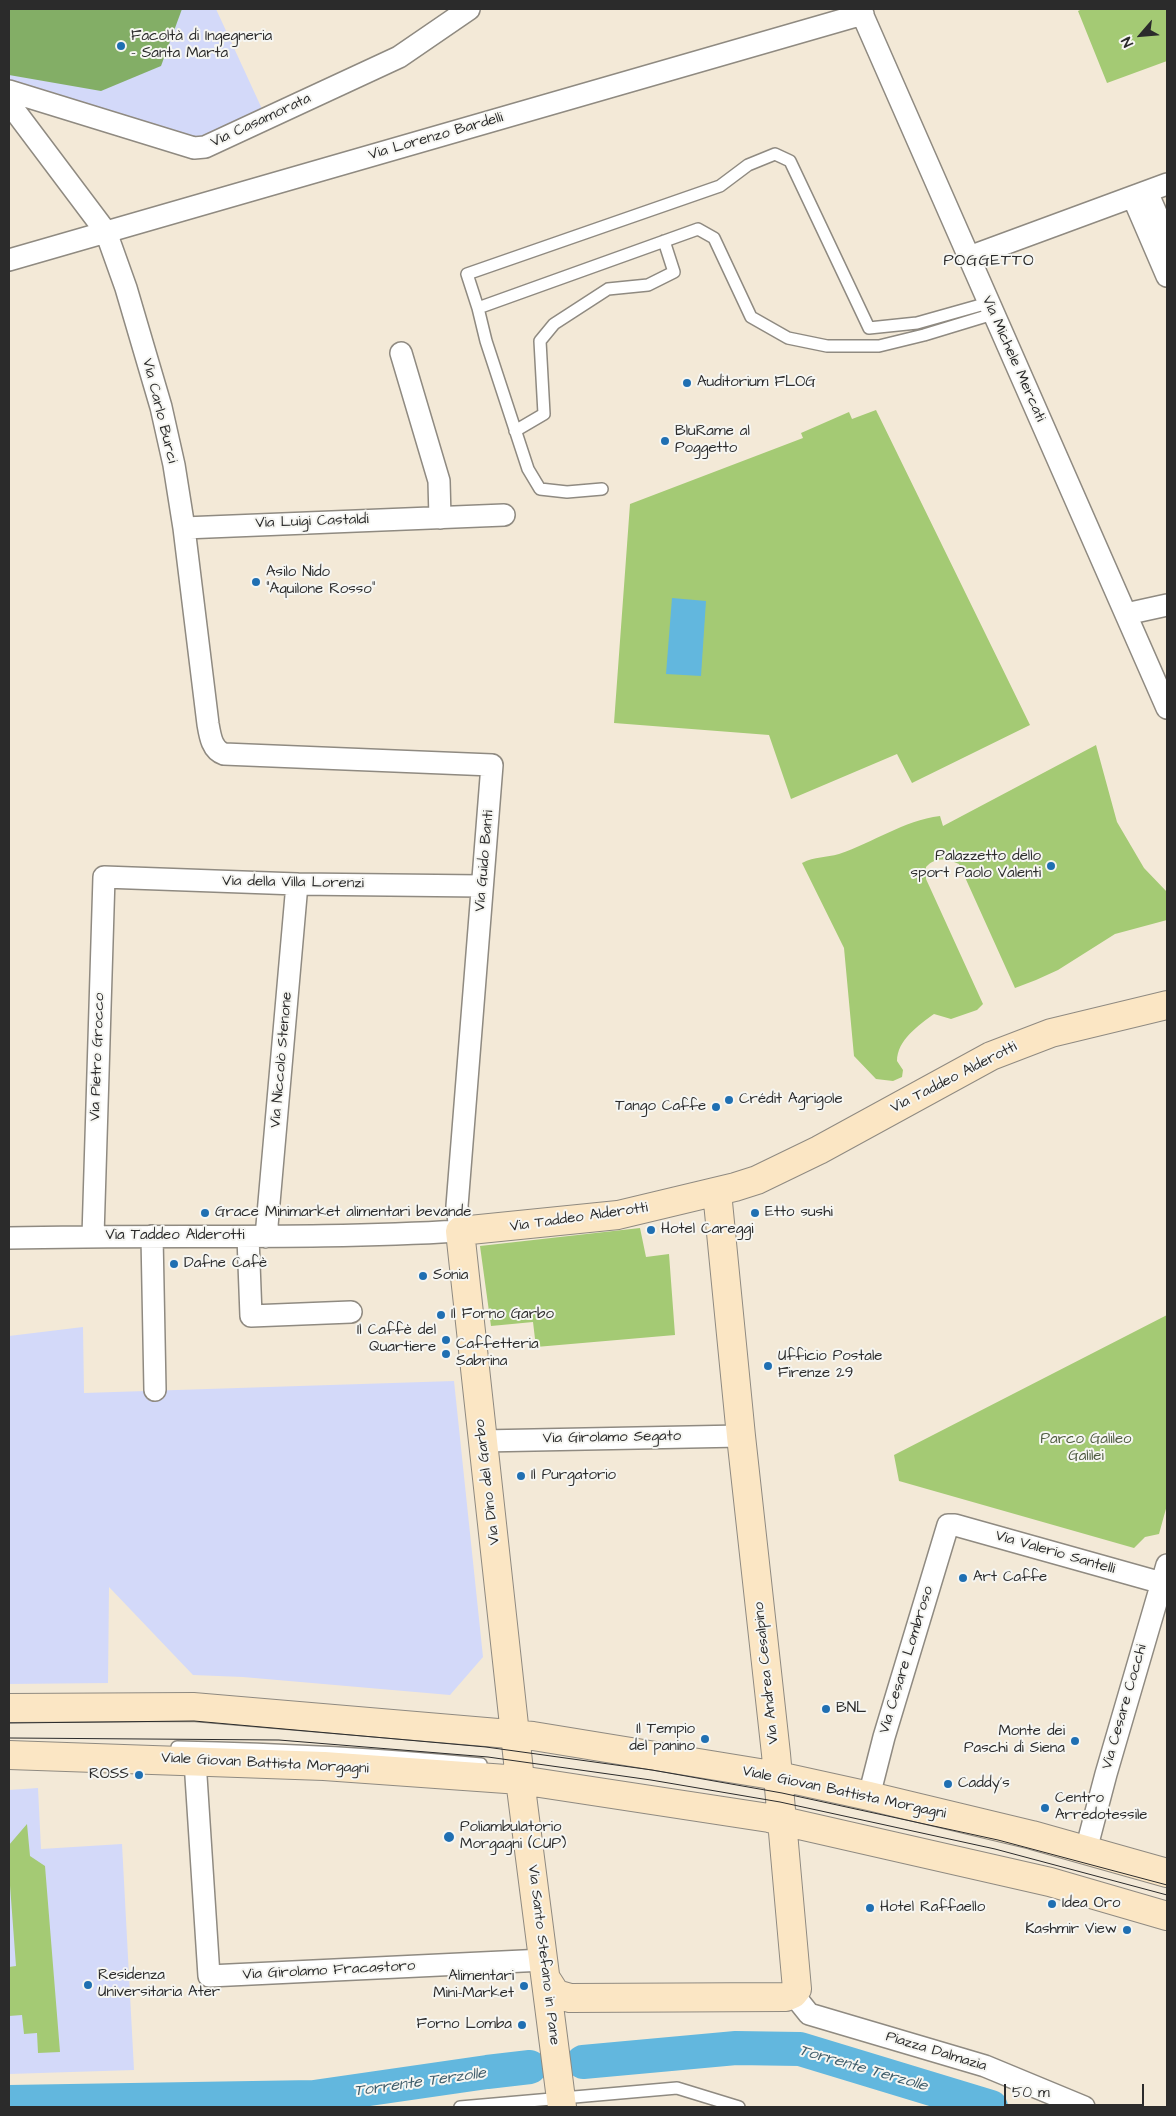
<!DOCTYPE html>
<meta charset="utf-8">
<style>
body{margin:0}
#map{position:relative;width:1176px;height:2116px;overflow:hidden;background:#f3e9d7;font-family:"Architects Daughter",sans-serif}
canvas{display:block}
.frame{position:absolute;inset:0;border:10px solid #2b2b2b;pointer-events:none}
.north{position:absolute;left:1116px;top:10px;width:50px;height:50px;-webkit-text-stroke:4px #f6f6f2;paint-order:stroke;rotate:243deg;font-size:14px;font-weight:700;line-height:20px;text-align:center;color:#2b2b2b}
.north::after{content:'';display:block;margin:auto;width:18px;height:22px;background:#2b2b2b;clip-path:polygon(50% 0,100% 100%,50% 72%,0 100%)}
.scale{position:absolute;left:1004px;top:2084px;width:140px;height:22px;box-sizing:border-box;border:2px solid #2b2b2b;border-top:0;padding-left:6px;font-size:15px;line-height:18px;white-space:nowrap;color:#2b2b2b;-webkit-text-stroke:4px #f6f6f2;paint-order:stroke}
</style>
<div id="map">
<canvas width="1176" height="2116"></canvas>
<div class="frame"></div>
<div class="north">N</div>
<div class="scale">50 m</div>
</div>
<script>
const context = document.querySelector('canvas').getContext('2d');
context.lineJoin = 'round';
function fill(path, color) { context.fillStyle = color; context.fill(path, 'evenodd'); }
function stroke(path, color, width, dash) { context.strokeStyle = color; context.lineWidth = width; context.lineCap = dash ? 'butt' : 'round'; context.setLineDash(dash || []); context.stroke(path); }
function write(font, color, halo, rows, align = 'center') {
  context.font = font + ' "Architects Daughter",sans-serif'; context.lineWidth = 4; context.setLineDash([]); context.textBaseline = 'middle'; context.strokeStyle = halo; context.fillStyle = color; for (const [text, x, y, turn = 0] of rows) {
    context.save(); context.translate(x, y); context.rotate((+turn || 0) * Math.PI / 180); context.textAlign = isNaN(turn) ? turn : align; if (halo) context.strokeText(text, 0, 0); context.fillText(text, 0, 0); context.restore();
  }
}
fill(new Path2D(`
 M9 9H216L263 111 199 140 9 84Z
 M83 1327 84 1393 454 1381 483 1657 450 1695 243 1677 193 1675 109 1587 108 1683 9 1684V1336Z
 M38 1788 41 1849 122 1844 134 2070 9 2074V1790Z`), '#d3d9f9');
fill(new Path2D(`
 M1082 9H1167V61L1107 83 1078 11Z
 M876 410 1030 725 912 783 897 754 791 799 769 735 614 723 630 504 803 438 801 433 849 412 852 419Z
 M1096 745 1117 822 1144 868 1167 892V920L1115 934 1058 970 1036 980 1015 988 959 864C947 858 935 857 926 867V879L983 1004 977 1010 951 1019 934 1014C919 1025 897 1040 897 1061L903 1070 902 1077 893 1081 876 1079 854 1056 844 948 802 863C815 856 826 858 839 854 874 842 903 821 940 816L943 826Z
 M640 1228 646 1257 669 1254 675 1335 536 1347 533 1322 491 1326 480 1246Z
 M1167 1315V1505L1159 1534 1145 1537 1134 1548 899 1481 894 1455Z
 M27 1824 30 1856 45 1866 60 2052 38 2053 37 2033 24 2034 22 2015 9 2016V1967L16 1966 9 1872V1845Z`), '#a4ca74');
fill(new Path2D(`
 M9 9H182L161 66 101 91 9 75Z`), '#83ae66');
fill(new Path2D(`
 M672 598 706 601 701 676 666 674Z`), '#62b7de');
stroke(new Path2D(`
 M583 2062 736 2048 800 2049 991 2107
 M9 2102 314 2097 487 2072 530 2067`), '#62b7de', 34);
const lane = new Path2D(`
 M988 303 917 323 869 328 790 161 775 154 748 165 720 186 467 274 478 308 698 229 714 238 751 317 788 338 827 346H879L924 335 993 314
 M478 308 486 341 528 469 540 489 567 492 602 489
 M515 431 544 414 540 341 554 324 608 289 648 285 674 272 664 241
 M177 1747C279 1749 379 1754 481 1764
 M460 2107 677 2088 739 2107`);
const street = new Path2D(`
 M860 9 1167 708
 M9 91 194 148 205 147 399 57 469 9
 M9 103 106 232 126 288 161 407 174 465 184 528 208 724C210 736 212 750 224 754L492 765 457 1206 460 1231C309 1240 159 1234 9 1238
 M1147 192 1167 238
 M1133 197 1167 276
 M969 257 1167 184
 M9 260 863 14
 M401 353 439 481 440 518
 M184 528 504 515
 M1126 614 1167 605
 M93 1236 104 877 297 884 482 886
 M152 1236 155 1390
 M248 1237 251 1316 351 1312
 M266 1237 297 884
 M482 1441 741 1436
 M195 1761 209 1976 544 1960
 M869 1796 884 1737 948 1525H955L1162 1583
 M1086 1850 1106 1774 1167 1565
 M793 1994 809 2014 985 2066 1084 2107`);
const secondary = new Path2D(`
 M9 1708 193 1707 533 1736 778 1776 869 1796 1032 1835 1167 1873
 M9 1755 324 1766 520 1780 769 1818 1050 1882 1167 1916
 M547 1980 556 1994 570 1998 786 1997 793 1994 797 1989 776 1754 741 1436 717 1192
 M562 2107 520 1780 460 1231 618 1215 735 1187 757 1180 819 1150 991 1056 1051 1033 1167 1005`);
stroke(lane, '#8f8a81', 14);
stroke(street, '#8f8a81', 24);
stroke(secondary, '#8f8a81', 30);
stroke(lane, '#fff', 11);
stroke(street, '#fff', 21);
stroke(secondary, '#fbe6c4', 28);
stroke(new Path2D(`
 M9 1723 194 1721 486 1747 652 1770 782 1793 998 1840 1167 1885
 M9 1738 279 1740 488 1757 651 1780 780 1802 995 1849 1167 1895`), '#2b2b2b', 1);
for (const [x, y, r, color] of [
 [121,46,5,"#1f6fb2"],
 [687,383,5,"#1f6fb2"],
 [665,441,5,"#1f6fb2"],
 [256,582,5,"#1f6fb2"],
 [1051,866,5,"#1f6fb2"],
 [729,1100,5,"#1f6fb2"],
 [716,1107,5,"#1f6fb2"],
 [205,1213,5,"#1f6fb2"],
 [755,1213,5,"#1f6fb2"],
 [651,1230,5,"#1f6fb2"],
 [174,1264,5,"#1f6fb2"],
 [423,1276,5,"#1f6fb2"],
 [441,1315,5,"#1f6fb2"],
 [446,1340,5,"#1f6fb2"],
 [446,1354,5,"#1f6fb2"],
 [768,1366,5,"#1f6fb2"],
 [521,1476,5,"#1f6fb2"],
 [963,1578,5,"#1f6fb2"],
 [826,1709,5,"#1f6fb2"],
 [705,1739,5,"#1f6fb2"],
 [1075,1741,5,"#1f6fb2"],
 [139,1775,5,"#1f6fb2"],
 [948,1784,5,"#1f6fb2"],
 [1045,1808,5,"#1f6fb2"],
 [449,1837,6,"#1f6fb2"],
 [1052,1904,5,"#1f6fb2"],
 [870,1908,5,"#1f6fb2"],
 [1127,1930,5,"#1f6fb2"],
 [88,1985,5,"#1f6fb2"],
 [524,1986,5,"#1f6fb2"],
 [522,2025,5,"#1f6fb2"]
]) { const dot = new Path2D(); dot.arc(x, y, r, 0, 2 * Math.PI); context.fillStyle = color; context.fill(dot); stroke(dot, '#f6f6f2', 2); }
write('15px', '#2b2b2b', '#f6f6f2', [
 ["Facoltà di Ingegneria",131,37],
 ["- Santa Marta",131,54],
 ["Auditorium FLOG",697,383],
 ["BluRame al",675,432],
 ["Poggetto",675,449],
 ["Asilo Nido",266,573],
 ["“Aquilone Rosso”",266,590],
 ["Palazzetto dello",1041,857,"right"],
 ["sport Paolo Valenti",1041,874,"right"],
 ["Crédit Agrigole",739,1100],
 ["Tango Caffe",706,1107,"right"],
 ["Grace Minimarket alimentari bevande",215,1213],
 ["Etto sushi",765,1213],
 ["Hotel Careggi",661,1230],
 ["Dafne Cafè",184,1264],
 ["Sonia",433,1276],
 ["Il Forno Garbo",451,1315],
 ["Il Caffè del",436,1331,"right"],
 ["Quartiere",436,1348,"right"],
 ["Caffetteria",456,1345],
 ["Sabrina",456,1362],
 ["Ufficio Postale",778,1357],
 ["Firenze 29",778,1374],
 ["Il Purgatorio",531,1476],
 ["Art Caffe",973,1578],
 ["BNL",836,1709],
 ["Il Tempio",695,1730,"right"],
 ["del panino",695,1747,"right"],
 ["Monte dei",1065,1732,"right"],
 ["Paschi di Siena",1065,1749,"right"],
 ["ROSS",129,1775,"right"],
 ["Caddy's",958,1784],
 ["Centro",1055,1799],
 ["Arredotessile",1055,1816],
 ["Poliambulatorio",460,1828],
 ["Morgagni (CUP)",460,1845],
 ["Idea Oro",1062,1904],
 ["Hotel Raffaello",880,1908],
 ["Kashmir View",1117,1930,"right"],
 ["Residenza",98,1976],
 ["Universitaria Ater",98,1993],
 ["Alimentari",514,1977,"right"],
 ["Mini-Market",514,1994,"right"],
 ["Forno Lomba",512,2025,"right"]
], 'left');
write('15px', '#2b2b2b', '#f6f6f2', [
 ["Via Casamorata",261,121,-25],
 ["Via Lorenzo Bardelli",436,137,-16],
 ["Via Michele Mercati",1013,359,66],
 ["Via Carlo Burci",159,411,76],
 ["Via Luigi Castaldi",312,522,-2],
 ["Via Guido Banti",485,861,-85],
 ["Via della Villa Lorenzi",293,883,1],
 ["Via Pietro Grocco",98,1057,-88],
 ["Via Niccolò Stenone",282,1060,-85],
 ["Via Taddeo Alderotti",954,1078,-27],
 ["Via Taddeo Alderotti",579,1218,-8],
 ["Via Taddeo Alderotti",175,1236],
 ["Via Girolamo Segato",612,1438,-1],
 ["Via Dino del Garbo",488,1482,-97],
 ["Via Valerio Santelli",1055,1553,16],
 ["Via Cesare Lombroso",907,1660,-73],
 ["Via Andrea Cesalpino",767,1673,-96],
 ["Via Cesare Cocchi",1125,1707,-74],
 ["Viale Giovan Battista Morgagni",265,1764,3],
 ["Viale Giovan Battista Morgagni",844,1793,12],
 ["Via Santo Stefano in Pane",543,1955,83],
 ["Via Girolamo Fracastoro",329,1971,-3],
 ["Piazza Dalmazia",936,2052,17]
]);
write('15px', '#4f5b41', '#f6f6f2', [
 ["Parco Galileo",1086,1440],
 ["Galilei",1086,1457]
]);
context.letterSpacing = '1px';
write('16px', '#2b2b2b', '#f6f6f2', [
 ["POGGETTO",989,262]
]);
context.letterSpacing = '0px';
write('italic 16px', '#3e5c6a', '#f6f6f2', [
 ["Torrente Terzolle",863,2069,16],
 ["Torrente Terzolle",420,2083,-8]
]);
</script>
